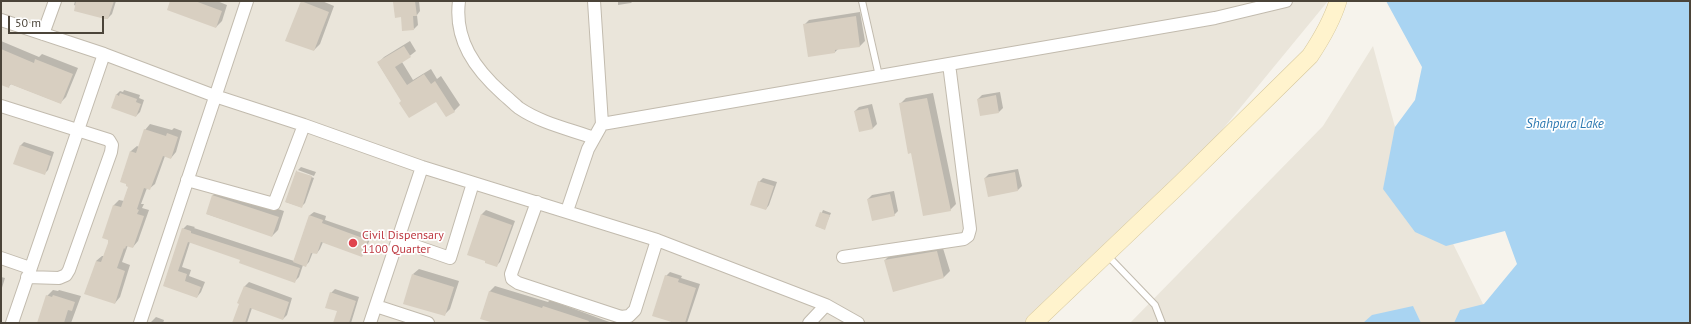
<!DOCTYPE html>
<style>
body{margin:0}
#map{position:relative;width:1691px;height:324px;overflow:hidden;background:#f6f3ec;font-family:"PT Sans",sans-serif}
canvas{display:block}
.frame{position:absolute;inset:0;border:2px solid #4b4439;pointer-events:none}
.scale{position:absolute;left:8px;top:16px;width:96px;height:18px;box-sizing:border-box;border:2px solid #4b4439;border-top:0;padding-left:5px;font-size:12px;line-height:14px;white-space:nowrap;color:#4b4439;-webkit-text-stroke:3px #fff;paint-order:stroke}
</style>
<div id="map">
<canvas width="1691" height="324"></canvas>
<div class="frame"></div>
<div class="scale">50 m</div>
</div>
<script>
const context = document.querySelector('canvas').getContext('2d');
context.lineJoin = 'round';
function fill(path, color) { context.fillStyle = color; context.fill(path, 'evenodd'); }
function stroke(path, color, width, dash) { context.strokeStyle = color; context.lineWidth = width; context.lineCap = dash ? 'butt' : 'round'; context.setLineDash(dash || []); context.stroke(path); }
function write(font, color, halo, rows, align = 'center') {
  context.font = font + ' "PT Sans",sans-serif'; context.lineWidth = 3.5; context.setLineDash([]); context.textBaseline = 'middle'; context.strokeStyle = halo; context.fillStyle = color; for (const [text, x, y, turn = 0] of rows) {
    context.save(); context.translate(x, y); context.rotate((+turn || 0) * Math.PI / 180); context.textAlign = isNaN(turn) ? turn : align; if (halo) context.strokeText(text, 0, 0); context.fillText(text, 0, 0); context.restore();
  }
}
fill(new Path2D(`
 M1 1H1328L1176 186 1036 323H1Z
 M1373 46 1395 127 1483 304 1462 323H1130L1323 126Z`), '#eae5da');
fill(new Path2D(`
 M1386 1H1690V323H1454L1460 310 1484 304 1517 264 1505 231 1446 246 1415 232 1383 189 1395 127 1415 100 1422 67Z
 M1413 306 1421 323H1363L1372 315Z`), '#a9d4f2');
fill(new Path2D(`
 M75 1H116L112 14 108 18 74 5Z
 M171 1H217L227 5 222 21 216 27Z
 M302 1H322L334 6 320 44 314 50 287 40Z
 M396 1H419L420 11 417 15 418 25 414 29 402 16 395 2Z
 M618 1H633L631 3 618 5Z
 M860 12 865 41 860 46 838 49 835 52 804 25 809 20Z
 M1 41 39 57 42 54 78 68 66 97 60 103 11 84 8 87 1 84Z
 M410 41 416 51 402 62 413 80 431 69 437 79 441 76 460 105 454 111 436 100 402 101 378 63 384 57Z
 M124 90 140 95 139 98 144 100 140 112 136 116 116 95 120 91 123 92Z
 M1000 92 1003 108 999 112 978 99 982 95Z
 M933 93 956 204 950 210 911 152 900 104 906 98Z
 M872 104 877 124 873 128 860 131 855 111 859 107Z
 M150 124 172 130 174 128 182 131 176 152 171 158 165 156 155 184 149 189 147 188 141 204H144L142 208 149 210 138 241 133 247 128 245 122 262 130 265 120 297 115 303 96 261 102 256H104L109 243 114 205 119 200 124 201 129 186 128 183 121 181 131 151 137 146 139 147 145 130Z
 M24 142 54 152 48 170 44 174 20 146Z
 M301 167 316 172 314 176 298 170Z
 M1018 169 1022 186 1018 190 985 178 989 174Z
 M297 170V172L314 178 305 203 301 207 286 202Z
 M763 178 777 182 769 205 766 209 759 182Z
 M219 190 284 211 278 230 272 236 207 214 213 195Z
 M894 191 898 211 894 215 868 199 872 195Z
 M486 210 515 221 500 262 496 266 487 260 469 255 482 214Z
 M823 210 831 213 824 229 816 226Z
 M314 212 326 216 325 220 371 236 365 252 362 256 323 242 320 249 317 253 313 252 309 262 306 265H303L299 277 295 281 241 259 190 242 182 267 191 270 189 276 205 282 201 292 197 297 164 285 183 229 187 225 195 227 194 228 294 261 310 215Z
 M942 245 950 271 944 277 894 290 885 260 891 254Z
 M419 269 459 281 450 309 444 315 413 274Z
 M670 272 682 276 681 278 700 284 687 323H671L666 276Z
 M1 277 5 278 1 291Z
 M249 282 292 298 287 315 283 319 252 308 247 323H234L240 303H238L245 286Z
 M495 286 548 302 550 300 612 323H496L489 292Z
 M335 289 359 297 351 323H334L338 311 331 293Z
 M53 290 58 291 59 290 81 296 71 323H38L47 296Z
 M156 317 164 320 163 323H150Z`), '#0003');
fill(new Path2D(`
 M76 1H114L108 19H105L74 11Z
 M170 1H195L222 11 216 28 167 10Z
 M301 1 329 12 314 51 285 41Z
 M415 1 417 16H413L414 30 402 31 401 17 395 18 393 2Z
 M856 16 860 47 835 50V53L808 57 803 24Z
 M404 46 411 57 395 67 407 85 424 74 431 84 435 81 455 112 446 117 436 102 409 118 399 103 401 101 377 62Z
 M1 49 34 63 35 59 73 74 61 104 10 84 9 88 1 85Z
 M120 93 137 99 136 102 141 104 136 117 111 108 116 94 119 96Z
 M996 95 999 113 980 116 977 99Z
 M927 98 951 211 923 216 911 153 908 154 899 103Z
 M868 108 873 129 859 132 854 111Z
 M144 129 166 136 167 133 178 137 171 159 163 156 150 190 144 188 137 209 139 210 137 214 144 216 141 225 133 248 126 246 125 249 124 248 117 268 125 271 115 304 84 294 96 261 101 262 108 243V240L102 238 113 205 121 207 128 187 126 186V184L120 182 130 151 136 153Z
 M20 145 51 156 45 175 13 164Z
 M296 171 312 176 302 208 285 202Z
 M1015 172 1018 191 988 197 984 178Z
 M758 181 774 186 766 210 750 205Z
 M890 194 895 216 872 221 867 199Z
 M212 195 279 217 272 237 206 214Z
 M820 212 830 215 825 230 815 226Z
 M481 214 512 225 497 267 485 263V261L467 255Z
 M309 215 323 220 322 223 368 240 362 257 321 242 317 254 311 253 306 267 293 262Z
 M182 228 191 231V233L300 268 295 283 239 263 240 260 188 242 178 271 187 274 185 281 201 287 197 298 163 286Z
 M937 251 944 278 893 292 884 260Z
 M412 274 454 287 445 316 403 304Z
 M665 275 679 279 678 282 696 288 685 323H675L652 316Z
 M244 286 289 302 283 320 250 308 245 323H232L239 304 237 303Z
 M489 291 542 308 543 306 589 321 588 323H494L480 319Z
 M330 292 356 301 349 323H333L337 311 325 308Z
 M46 295 52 297 53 295 75 302 72 311 68 310 64 323H37Z`), '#d8cfc1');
const lane = new Path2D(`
 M862 1 879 76
 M1107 255 1155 305 1162 323`);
const street = new Path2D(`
 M459 1C454 40 475 69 503 94 508 98 514 104 519 108 541 123 569 129 594 138
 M594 1 602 124
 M1 20 104 54 215 96 304 125 422 167 657 240 826 305 858 323
 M43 34 55 1
 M1 106 109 140 112 145 111 152 69 270 66 275 59 278 27 277
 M187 180 274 204 304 125
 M537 202 511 274 512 279 518 283 621 317 629 316 635 310 657 240
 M567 211 588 149 602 124 1215 18 1286 1
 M398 240 450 258 473 183
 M843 257 964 239 968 236 970 229 949 64
 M1 258 30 268
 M376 306 428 323
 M12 323 104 54
 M140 323 247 1
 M370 323 422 167
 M809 323 826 305`);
const secondary = new Path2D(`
 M1034 323 1181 183 1310 56C1322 38 1332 21 1338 1`);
stroke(lane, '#c2bbae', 8);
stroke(street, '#c2bbae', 14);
stroke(secondary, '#d6c79b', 18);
stroke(lane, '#fff', 6);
stroke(street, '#fff', 12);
stroke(secondary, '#fff3cd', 17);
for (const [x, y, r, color] of [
 [353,243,5,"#e0444e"]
]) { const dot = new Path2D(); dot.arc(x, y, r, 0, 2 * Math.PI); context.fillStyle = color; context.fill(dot); stroke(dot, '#fff', 1.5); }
write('12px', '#be3a42', '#fff', [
 ["Civil Dispensary",362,236],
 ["1100 Quarter",362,250]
], 'left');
write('italic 13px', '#2e7ab2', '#fff', [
 ["Shahpura Lake",1565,124]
]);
</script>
